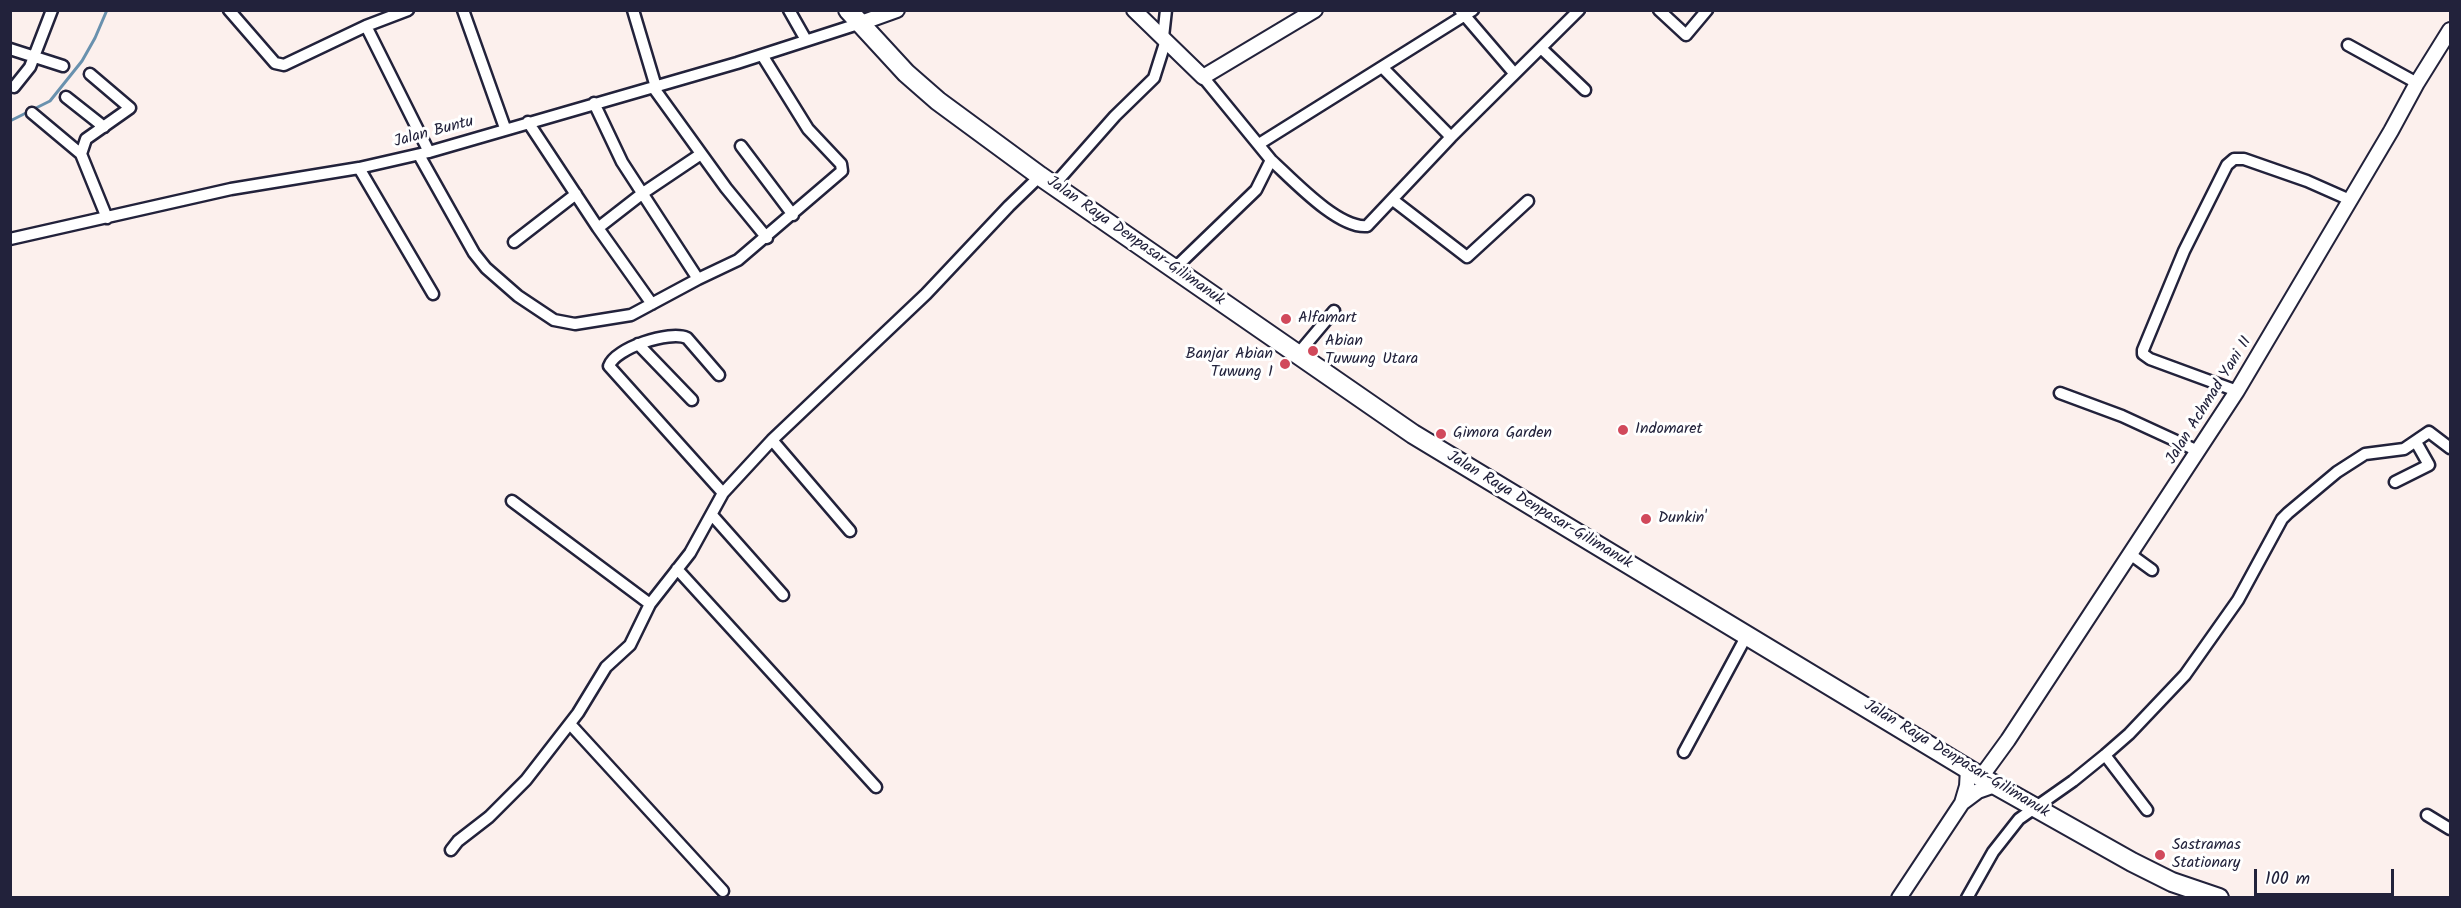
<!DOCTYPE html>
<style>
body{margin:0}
#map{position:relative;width:2461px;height:908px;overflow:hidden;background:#fcf0ed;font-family:Kalam,sans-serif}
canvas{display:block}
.frame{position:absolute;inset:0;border:12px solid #22223b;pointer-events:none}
.scale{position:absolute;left:2254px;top:869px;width:140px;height:27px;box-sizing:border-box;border:3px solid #22223b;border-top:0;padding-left:8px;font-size:18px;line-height:21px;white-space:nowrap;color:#22223b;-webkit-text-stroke:4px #fff;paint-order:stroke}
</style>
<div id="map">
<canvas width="2461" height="908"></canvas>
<div class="frame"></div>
<div class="scale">100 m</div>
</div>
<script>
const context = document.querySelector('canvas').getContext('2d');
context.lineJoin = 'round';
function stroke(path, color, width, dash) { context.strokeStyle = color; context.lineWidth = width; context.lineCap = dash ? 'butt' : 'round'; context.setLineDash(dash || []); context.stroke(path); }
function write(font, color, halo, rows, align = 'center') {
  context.font = font + ' Kalam,sans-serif'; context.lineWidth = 6; context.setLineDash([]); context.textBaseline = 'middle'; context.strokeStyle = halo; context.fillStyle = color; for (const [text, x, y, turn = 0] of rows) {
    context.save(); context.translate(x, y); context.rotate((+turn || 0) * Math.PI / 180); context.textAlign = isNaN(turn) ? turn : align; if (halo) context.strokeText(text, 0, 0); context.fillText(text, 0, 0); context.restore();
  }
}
stroke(new Path2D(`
 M10 121 50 101 82 61 95 38 107 10`), '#6991ae', 3);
const minor = new Path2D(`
 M229 10 275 63 284 65 366 26 408 10
 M463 10 505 128
 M633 10 656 87
 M789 10 806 40
 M1460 10 1514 73
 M1659 10 1686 35 1707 10
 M366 26 429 152
 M1163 37 1166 10
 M2348 45 2417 83
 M10 49 63 66
 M1542 49 1585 90
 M1382 67 1451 137
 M14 87 30 67 52 10
 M653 87 726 188 767 238
 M66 97 104 127
 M594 103 622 162 698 279
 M32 113 81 154 107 218
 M528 122 598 228 652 304
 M1259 144 1473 10
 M741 146 793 215
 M81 154 86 139 130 108 90 74
 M419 155 474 253 486 268 518 296 554 320 575 324 631 315 698 279 738 260 842 171 841 164 808 129 762 55
 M1271 160C1292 179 1338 229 1367 226L1451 137 1579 10
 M359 168 433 294
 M1054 185 1115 116 1154 78 1166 40
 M1393 200 1467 257 1528 201
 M598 228 643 193 701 154
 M10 239 231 189 359 168 429 152 737 63 858 24
 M514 242 576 194
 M1174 269 1256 190 1271 160 1203 77
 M638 344 692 400
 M1297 355 1334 311
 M719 375 687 338C670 330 615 348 609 366L723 493
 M2237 391 2150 359 2143 354V350L2184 251 2227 165 2234 159H2244L2307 181 2350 200
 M2060 393 2122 416 2198 451
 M772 440 850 531
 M2395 482 2429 465 2416 442
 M512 501 650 604
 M712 515 783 595
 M2130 554 2152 570
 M677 569 876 787
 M570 724 723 891
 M1684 752 1747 635
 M2105 755 2147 810
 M2427 815 2450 829
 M451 850 458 841 489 817 526 780 578 713 606 667 630 645 650 604 690 553 723 493 772 440 926 294 1009 206 1040 176
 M1967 898 1993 852 2019 819 2073 781 2105 755 2129 734 2185 675 2238 600 2282 519 2288 513 2337 472 2365 454 2404 449 2429 432 2450 448`);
const tertiary = new Path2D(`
 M1134 10 1203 77 1315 10
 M858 24 897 10
 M1981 777 2008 740 2237 391 2391 131 2417 83 2450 30
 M1962 803 1978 791 1995 785
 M1899 898 1962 803 1967 786 1968 769`);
const trunk = new Path2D(`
 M848 10 906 73 938 101 1040 176 1413 434 1981 777 2132 862 2172 882 2219 898`);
stroke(minor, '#22223b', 15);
stroke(tertiary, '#22223b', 18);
stroke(trunk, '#22223b', 22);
stroke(minor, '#fff', 10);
stroke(tertiary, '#fff', 14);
stroke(trunk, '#fff', 18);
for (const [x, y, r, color] of [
 [1286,319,6,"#d1495b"],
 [1313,351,6,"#d1495b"],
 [1285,364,6,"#d1495b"],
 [1623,430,6,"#d1495b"],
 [1441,434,6,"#d1495b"],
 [1646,519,6,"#d1495b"],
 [2160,855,6,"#d1495b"]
]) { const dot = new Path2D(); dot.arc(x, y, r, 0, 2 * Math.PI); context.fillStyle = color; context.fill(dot); stroke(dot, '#fff', 2); }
write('16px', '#22223b', '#fff', [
 ["Jalan Buntu",434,133,-15],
 ["Jalan Raya Denpasar-Gilimanuk",1135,242,35],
 ["Jalan Achmad Yani II",2210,401,-58],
 ["Jalan Raya Denpasar-Gilimanuk",1539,511,31],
 ["Jalan Raya Denpasar-Gilimanuk",1956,760,31]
]);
write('16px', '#22223b', '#fff', [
 ["Alfamart",1298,319],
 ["Abian",1325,342],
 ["Tuwung Utara",1325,360],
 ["Banjar Abian",1273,355,"right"],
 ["Tuwung 1",1273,373,"right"],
 ["Indomaret",1635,430],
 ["Gimora Garden",1453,434],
 ["Dunkin'",1658,519],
 ["Sastramas",2172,846],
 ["Stationary",2172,864]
], 'left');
</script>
